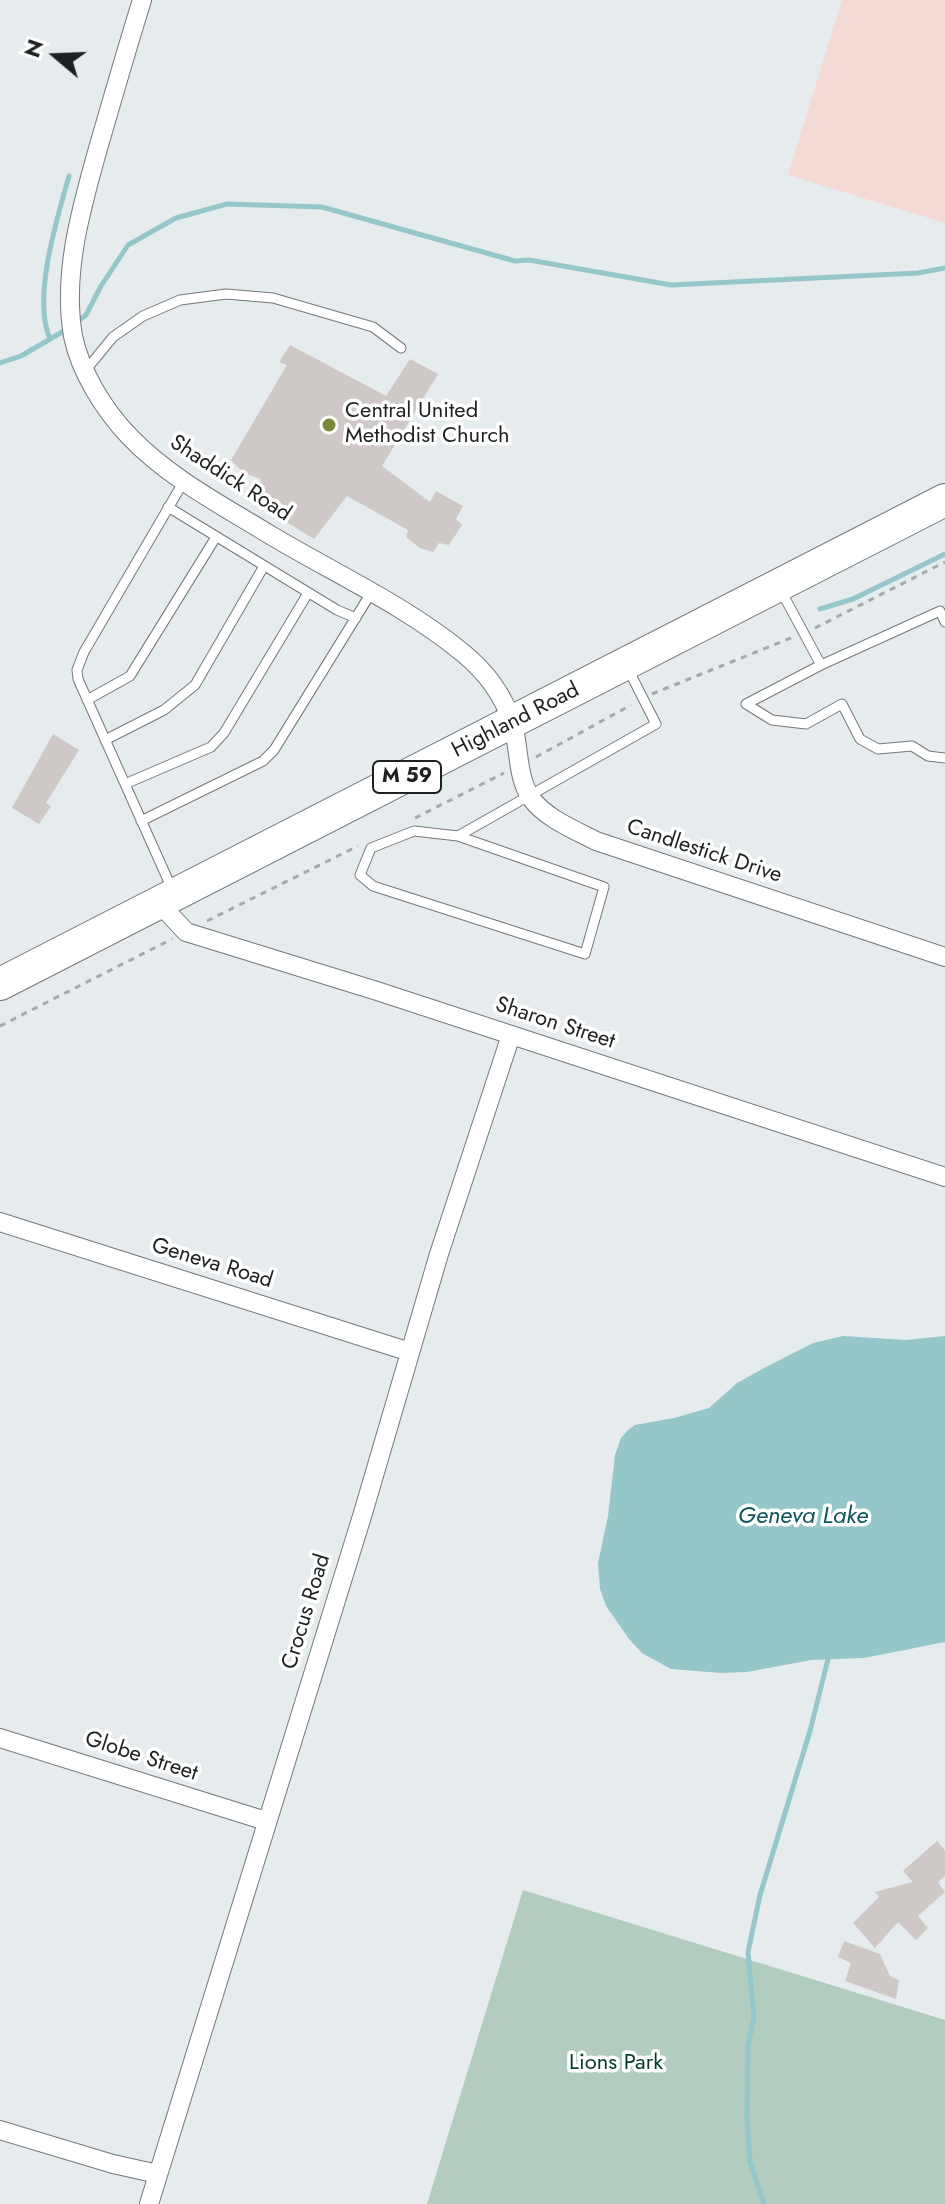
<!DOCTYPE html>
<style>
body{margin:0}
#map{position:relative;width:945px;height:2204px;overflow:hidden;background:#e6ebee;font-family:Jost,sans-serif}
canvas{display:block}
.north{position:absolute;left:16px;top:16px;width:80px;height:80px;-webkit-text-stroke:6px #fff;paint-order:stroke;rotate:289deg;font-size:22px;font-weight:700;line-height:32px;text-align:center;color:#1e2021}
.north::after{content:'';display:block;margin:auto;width:28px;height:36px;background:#1e2021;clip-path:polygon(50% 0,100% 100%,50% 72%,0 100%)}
</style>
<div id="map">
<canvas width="945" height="2204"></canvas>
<div class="north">N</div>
</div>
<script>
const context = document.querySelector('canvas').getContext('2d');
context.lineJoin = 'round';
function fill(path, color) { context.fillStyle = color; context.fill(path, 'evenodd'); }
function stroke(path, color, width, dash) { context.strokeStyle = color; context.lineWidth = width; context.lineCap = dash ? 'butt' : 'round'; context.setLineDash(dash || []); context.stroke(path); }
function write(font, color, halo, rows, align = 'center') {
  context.font = font + ' Jost,sans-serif'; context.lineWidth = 7; context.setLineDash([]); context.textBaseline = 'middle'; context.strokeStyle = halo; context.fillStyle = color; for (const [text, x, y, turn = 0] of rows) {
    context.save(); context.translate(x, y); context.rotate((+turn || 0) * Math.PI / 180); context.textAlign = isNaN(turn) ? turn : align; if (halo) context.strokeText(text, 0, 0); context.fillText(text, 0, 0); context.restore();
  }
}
fill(new Path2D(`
 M842 0H945V223L788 175Z`), '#f4d9d4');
fill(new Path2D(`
 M523 1890 945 2020V2204H427Z`), '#b2cdc0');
fill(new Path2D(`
 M843 1336 906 1340 945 1336V1642L864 1658 811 1660 747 1672 721 1673 671 1669 642 1653 629 1639 606 1606 600 1589 598 1563 608 1516 615 1455 621 1438 628 1430 635 1425 674 1418 709 1408 737 1383 766 1367 813 1343Z`), '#94c6ca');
stroke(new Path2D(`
 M77 322 86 315 101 286 128 245 176 218 227 204 322 207 515 261 529 260 671 285 918 273 945 268
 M50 339C32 298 57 219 69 176
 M0 363 21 356 69 328
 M820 609 853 599 945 554
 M764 2204 750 2162 747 2119 748 2045 754 2017 748 1952 760 1895 810 1731 828 1659`), '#94c6ca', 5);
fill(new Path2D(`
 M290 345 386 396 410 359 438 374 382 466 430 502 436 491 463 506 456 519 462 525 449 545 439 543 433 552 420 548 406 537 408 530 347 496 314 539 249 499 261 479 244 473 231 460 287 365 279 362Z
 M53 734 79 750 46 803 51 806 39 824 12 808Z
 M937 1841 945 1850V1876L938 1882 945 1892 918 1916 928 1928 916 1940 898 1922 875 1948 853 1923 879 1897 875 1892 913 1882 903 1871Z
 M844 1941 880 1954 890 1976 899 1980 896 1999 845 1981 851 1963 838 1957Z`), '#cec8c7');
const lane = new Path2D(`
 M85 371 113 337 143 316 180 300 226 294 273 298 373 327 401 348
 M168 507 337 610 356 618
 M780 589 821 665
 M945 622 940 611 821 665 746 704 772 720 806 724 842 704 860 739 878 749 912 746 928 756 945 758
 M87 700 130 676 216 537
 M105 740 164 710 195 685 264 566
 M125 784 211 747 224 733 308 593
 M141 821 263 761 274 750 371 593
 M458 836 604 887 585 954 373 886 360 875 371 848 414 831 458 836 656 724 628 669
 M172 889 78 679 77 670 84 652 184 481`);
const street = new Path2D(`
 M142 0C127 48 113 97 99 145 82 206 62 272 73 336 80 371 104 410 129 436 169 478 223 506 272 536 336 574 406 606 463 653 485 671 503 695 512 722 520 746 516 776 531 798 545 818 575 830 596 841L945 957
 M159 903 186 932 377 991 945 1177
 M0 1222 410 1352
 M0 1738 266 1821
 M0 2130 113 2164 158 2174
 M149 2204 363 1513 439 1254 511 1035`);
const highway = new Path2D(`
 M0 984 945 500`);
stroke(lane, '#74777b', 11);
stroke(street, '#74777b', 20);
stroke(highway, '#74777b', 34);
stroke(new Path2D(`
 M815 628 945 562
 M652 694 793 637
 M536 757 631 705
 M415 818 504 773
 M207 921 358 846
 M0 1026 172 939`), '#a6aaac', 3, [6, 6]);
stroke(lane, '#fff', 9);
stroke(street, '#fff', 18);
stroke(highway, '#fff', 32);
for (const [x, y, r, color] of [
 [329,425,8,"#788837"]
]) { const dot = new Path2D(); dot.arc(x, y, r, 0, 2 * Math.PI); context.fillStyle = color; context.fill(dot); stroke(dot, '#fff', 3); }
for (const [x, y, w] of [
 [407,777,68]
]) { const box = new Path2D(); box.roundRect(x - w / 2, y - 16, w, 32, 6); context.fillStyle = '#fff'; context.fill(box); stroke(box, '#1e2021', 2); }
write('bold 20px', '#1e2021', null, [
 ["M 59",407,777]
]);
write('22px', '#1e2021', '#fff', [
 ["Central United",345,412],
 ["Methodist Church",345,437]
], 'left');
write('22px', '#1e2021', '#fff', [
 ["Shaddick Road",230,479,33],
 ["Highland Road",516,721,-27],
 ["Candlestick Drive",704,852,18],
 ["Sharon Street",555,1024,18],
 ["Geneva Road",212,1264,17],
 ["Crocus Road",307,1612,-73],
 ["Globe Street",141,1757,18]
]);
write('22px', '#023c29', '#fff', [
 ["Lions Park",616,2064]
]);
write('italic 24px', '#0e565b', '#fff', [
 ["Geneva Lake",803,1517]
]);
</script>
